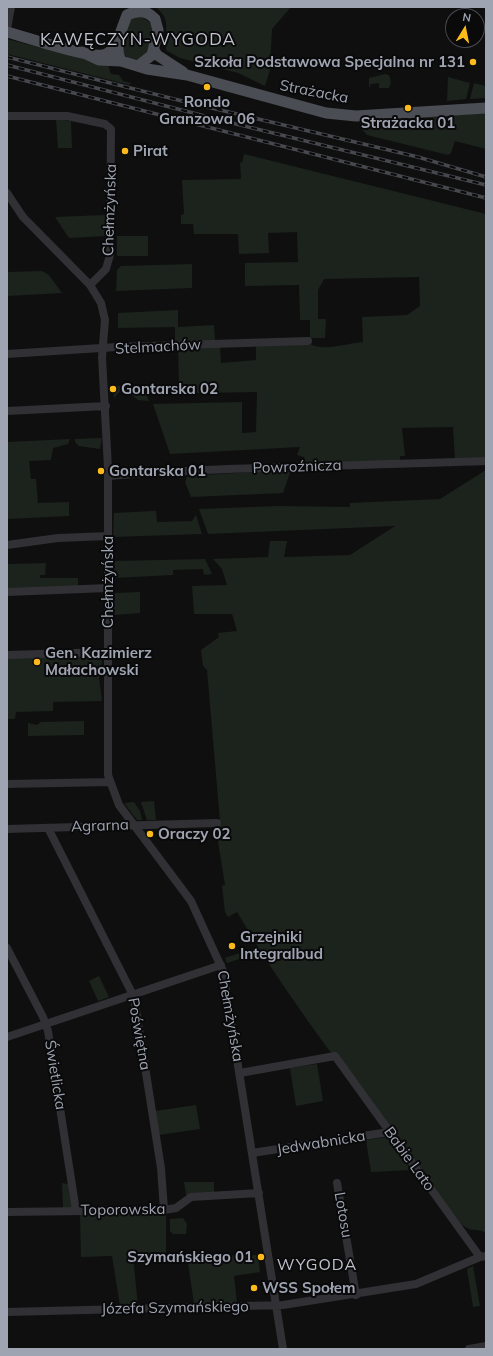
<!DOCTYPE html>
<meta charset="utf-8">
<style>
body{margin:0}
#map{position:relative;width:493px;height:1356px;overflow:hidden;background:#0f0f10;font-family:Mulish,sans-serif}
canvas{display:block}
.frame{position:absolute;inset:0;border:8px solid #9fa4b2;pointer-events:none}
.north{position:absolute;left:445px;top:8px;width:40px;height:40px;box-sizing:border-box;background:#0a0a0b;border:1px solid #46484e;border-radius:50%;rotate:10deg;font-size:11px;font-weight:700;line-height:16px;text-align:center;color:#9fa4b2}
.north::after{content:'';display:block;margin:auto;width:14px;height:18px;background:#fcbb1a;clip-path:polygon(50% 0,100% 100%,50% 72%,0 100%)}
</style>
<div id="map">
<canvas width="493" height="1356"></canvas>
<div class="frame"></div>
<div class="north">N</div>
</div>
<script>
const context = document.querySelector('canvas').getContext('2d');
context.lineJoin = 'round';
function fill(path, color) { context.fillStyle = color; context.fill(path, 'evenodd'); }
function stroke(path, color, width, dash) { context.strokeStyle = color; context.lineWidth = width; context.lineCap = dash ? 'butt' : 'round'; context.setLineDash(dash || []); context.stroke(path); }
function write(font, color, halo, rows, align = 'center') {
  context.font = font + ' Mulish,sans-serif'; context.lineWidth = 4; context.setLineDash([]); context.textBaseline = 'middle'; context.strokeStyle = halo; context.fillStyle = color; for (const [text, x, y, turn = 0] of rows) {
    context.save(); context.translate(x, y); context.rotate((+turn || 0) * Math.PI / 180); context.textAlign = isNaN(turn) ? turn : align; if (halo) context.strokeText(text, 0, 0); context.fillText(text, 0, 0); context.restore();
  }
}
fill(new Path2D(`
 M155 7H291L272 29 270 70 265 86 238 73 180 58 167 51C161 34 175 21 155 7Z
 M136 16C164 23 146 34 151 53L137 61 128 58 121 51 130 18Z
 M7 39 108 65 111 74 119 75 123 81 131 83 130 85 7 54Z
 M385 74 389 75 391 82 389 88H379V83L371 84 369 88V78Z
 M448 77 470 83 466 99 447 101Z
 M474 83 486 86V98L470 99Z
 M486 113V149L455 141 451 153 448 155 367 135 361 128 360 121 383 123 419 117Z
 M56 119 71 121 72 148H58Z
 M244 154 486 214V458L455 459 453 427 402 428 405 456H400V461L303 463 304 457 297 455 300 447 170 454 153 404 242 402V433L256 432 257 392 146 394 149 401 138 400 128 392 121 390 114 398V386L179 384 178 347H220L221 363 256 360V346L310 344C324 352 347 343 363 342L362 317 407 315 420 306 419 277 324 279 318 290V319H326L325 338H310V320H300L299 285 245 286V263L298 262 297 232 268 233 269 253 239 254 238 234H194L193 224H181V215L184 214 182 180 241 179 240 162 242 163Z
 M105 215 106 236 69 238 55 217Z
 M117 236H148V256H117Z
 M192 264V288L116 291 117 270 121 266Z
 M42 271 49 275 62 293 7 296V272Z
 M178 310V327L214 325 215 342 175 344V327L118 328V313Z
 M102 438 100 449 79 446 75 442V439Z
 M70 439 68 444 53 448 51 460 29 461 31 479H36L38 503 69 502V516L7 519V442Z
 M291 470 283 493 191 497 185 482 187 477 202 475Z
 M486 470V1233C476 1227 472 1234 460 1223 392 1134 322 1046 261 952L227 963 225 958 258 947 237 912 228 917 225 912 222 886 225 885 216 829 220 827V821L207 670 203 666 201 650 219 637 218 633 237 631 232 614H194L192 586 227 585 222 569 213 559 268 557 270 541H287L284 557 350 555 395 526 208 534 199 509 279 506 350 507V503L440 499Z
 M153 511H156L157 522 192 521 196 515 202 534 113 537 114 513Z
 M205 559 212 574 204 575 203 569 173 570V575L114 578V561Z
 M46 563 45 575H40V578H78V588L7 591V564Z
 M140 592V613L114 615V593Z
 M101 657 102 662 99 678 102 701 53 702V711L16 712 15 719H7V658Z
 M84 721V735L28 736V723L37 725 41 722Z
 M154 801 156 820H147L141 802Z
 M134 802 140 811 142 820H137L124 803Z
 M99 976 109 997 98 1001 89 981Z
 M317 1064 323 1101 296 1106 290 1068Z
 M196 1105 200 1129 159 1135 155 1111Z
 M387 1137 391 1140 411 1170 371 1172 366 1140Z
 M184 1182H214V1194L186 1195Z
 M62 1183 68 1184 72 1209H63Z
 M166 1213V1256H133L138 1306H120L112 1256 81 1257 80 1214Z
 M183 1218 187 1224 186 1234H173L170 1231V1219Z
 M258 1255 260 1272 234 1276 237 1303 194 1304 187 1256Z
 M473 1266 480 1306 473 1307 467 1269Z`), '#1b231c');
stroke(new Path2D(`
 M7 29 11 7
 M7 116H67L105 124 111 129 110 255 106 269 90 285
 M7 193 23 217 90 285 101 303 105 320 102 357 108 468V775L119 805 191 901 223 971 283 1349
 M7 354 117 347 308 341
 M7 411 106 406
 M108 476C234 466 360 466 486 461
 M7 545 58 538 108 536
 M7 592 108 588
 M7 655 108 652
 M7 784 110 782
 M48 828 134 997 161 1168 164 1210
 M7 829 217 823
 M7 948 43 1017 48 1031 76 1211
 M7 1037 221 965
 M240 1073 335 1056 480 1257
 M252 1153 389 1132
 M337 1183 356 1295
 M7 1212 164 1210 176 1208 191 1197 259 1193
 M7 1312 283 1305 416 1284 480 1257 486 1256
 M469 1349 486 1346`), '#303035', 8);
stroke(new Path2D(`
 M7 32C26 37 87 58 103 55 109 54 114 48 118 44
 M154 50 157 55 183 72
 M82 52 99 60 121 61 147 69 187 75 326 113 356 116 486 108
 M121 61C113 46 122 29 127 15 137 10 147 10 155 19L158 30 152 55 138 66`), '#4b4d54', 11);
const rail = new Path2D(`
 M7 57 174 99 418 157 486 177
 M7 65 228 122 486 185
 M7 76 486 198`);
stroke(rail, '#46484e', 3.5);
stroke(rail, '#0a0a0b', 2, [6]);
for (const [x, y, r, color] of [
 [473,62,4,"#fcbb1a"],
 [207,87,4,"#fcbb1a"],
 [408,108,4,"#fcbb1a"],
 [125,151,4,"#fcbb1a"],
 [113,389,4,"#fcbb1a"],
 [101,471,4,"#fcbb1a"],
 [37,662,4,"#fcbb1a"],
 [150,834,4,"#fcbb1a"],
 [232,946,4,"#fcbb1a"],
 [261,1257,4,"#fcbb1a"],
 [254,1288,4,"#fcbb1a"]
]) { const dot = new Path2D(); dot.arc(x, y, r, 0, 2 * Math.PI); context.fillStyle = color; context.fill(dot); stroke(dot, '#0a0a0b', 1.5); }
write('bold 15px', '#9fa4b2', '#0a0a0b', [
 ["Szkoła Podstawowa Specjalna nr 131",465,62,"right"],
 ["Rondo",207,102,"center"],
 ["Granzowa 06",207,119,"center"],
 ["Strażacka 01",408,123,"center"],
 ["Pirat",133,151],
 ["Gontarska 02",121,389],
 ["Gontarska 01",109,471],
 ["Gen. Kazimierz",45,653],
 ["Małachowski",45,670],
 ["Oraczy 02",158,834],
 ["Grzejniki",240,937],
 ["Integralbud",240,954],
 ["Szymańskiego 01",253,1257,"right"],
 ["WSS Społem",262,1288]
], 'left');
write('15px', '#9fa4b2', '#0a0a0b', [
 ["Strażacka",314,92,11],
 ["Chełmżyńska",110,210,-88],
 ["Stelmachów",158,347,-3],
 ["Powroźnicza",297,467,-2],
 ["Chełmżyńska",108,582,-90],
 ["Agrarna",100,826,-2],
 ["Chełmżyńska",230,1016,80],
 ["Poświętna",139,1034,80],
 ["Świetlicka",55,1075,81],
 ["Jedwabnicka",321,1143,-9],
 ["Babie Lato",409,1159,54],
 ["Toporowska",123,1210,-1],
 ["Lotosu",343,1215,80],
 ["Józefa Szymańskiego",175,1308,-1]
]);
context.letterSpacing = '1px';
write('16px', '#c0c3ce', '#0a0a0b', [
 ["WYGODA",317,1265]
]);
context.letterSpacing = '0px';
context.letterSpacing = '1px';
write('17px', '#c0c3ce', '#0a0a0b', [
 ["KAWĘCZYN-WYGODA",138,40]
]);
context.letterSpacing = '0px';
</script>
